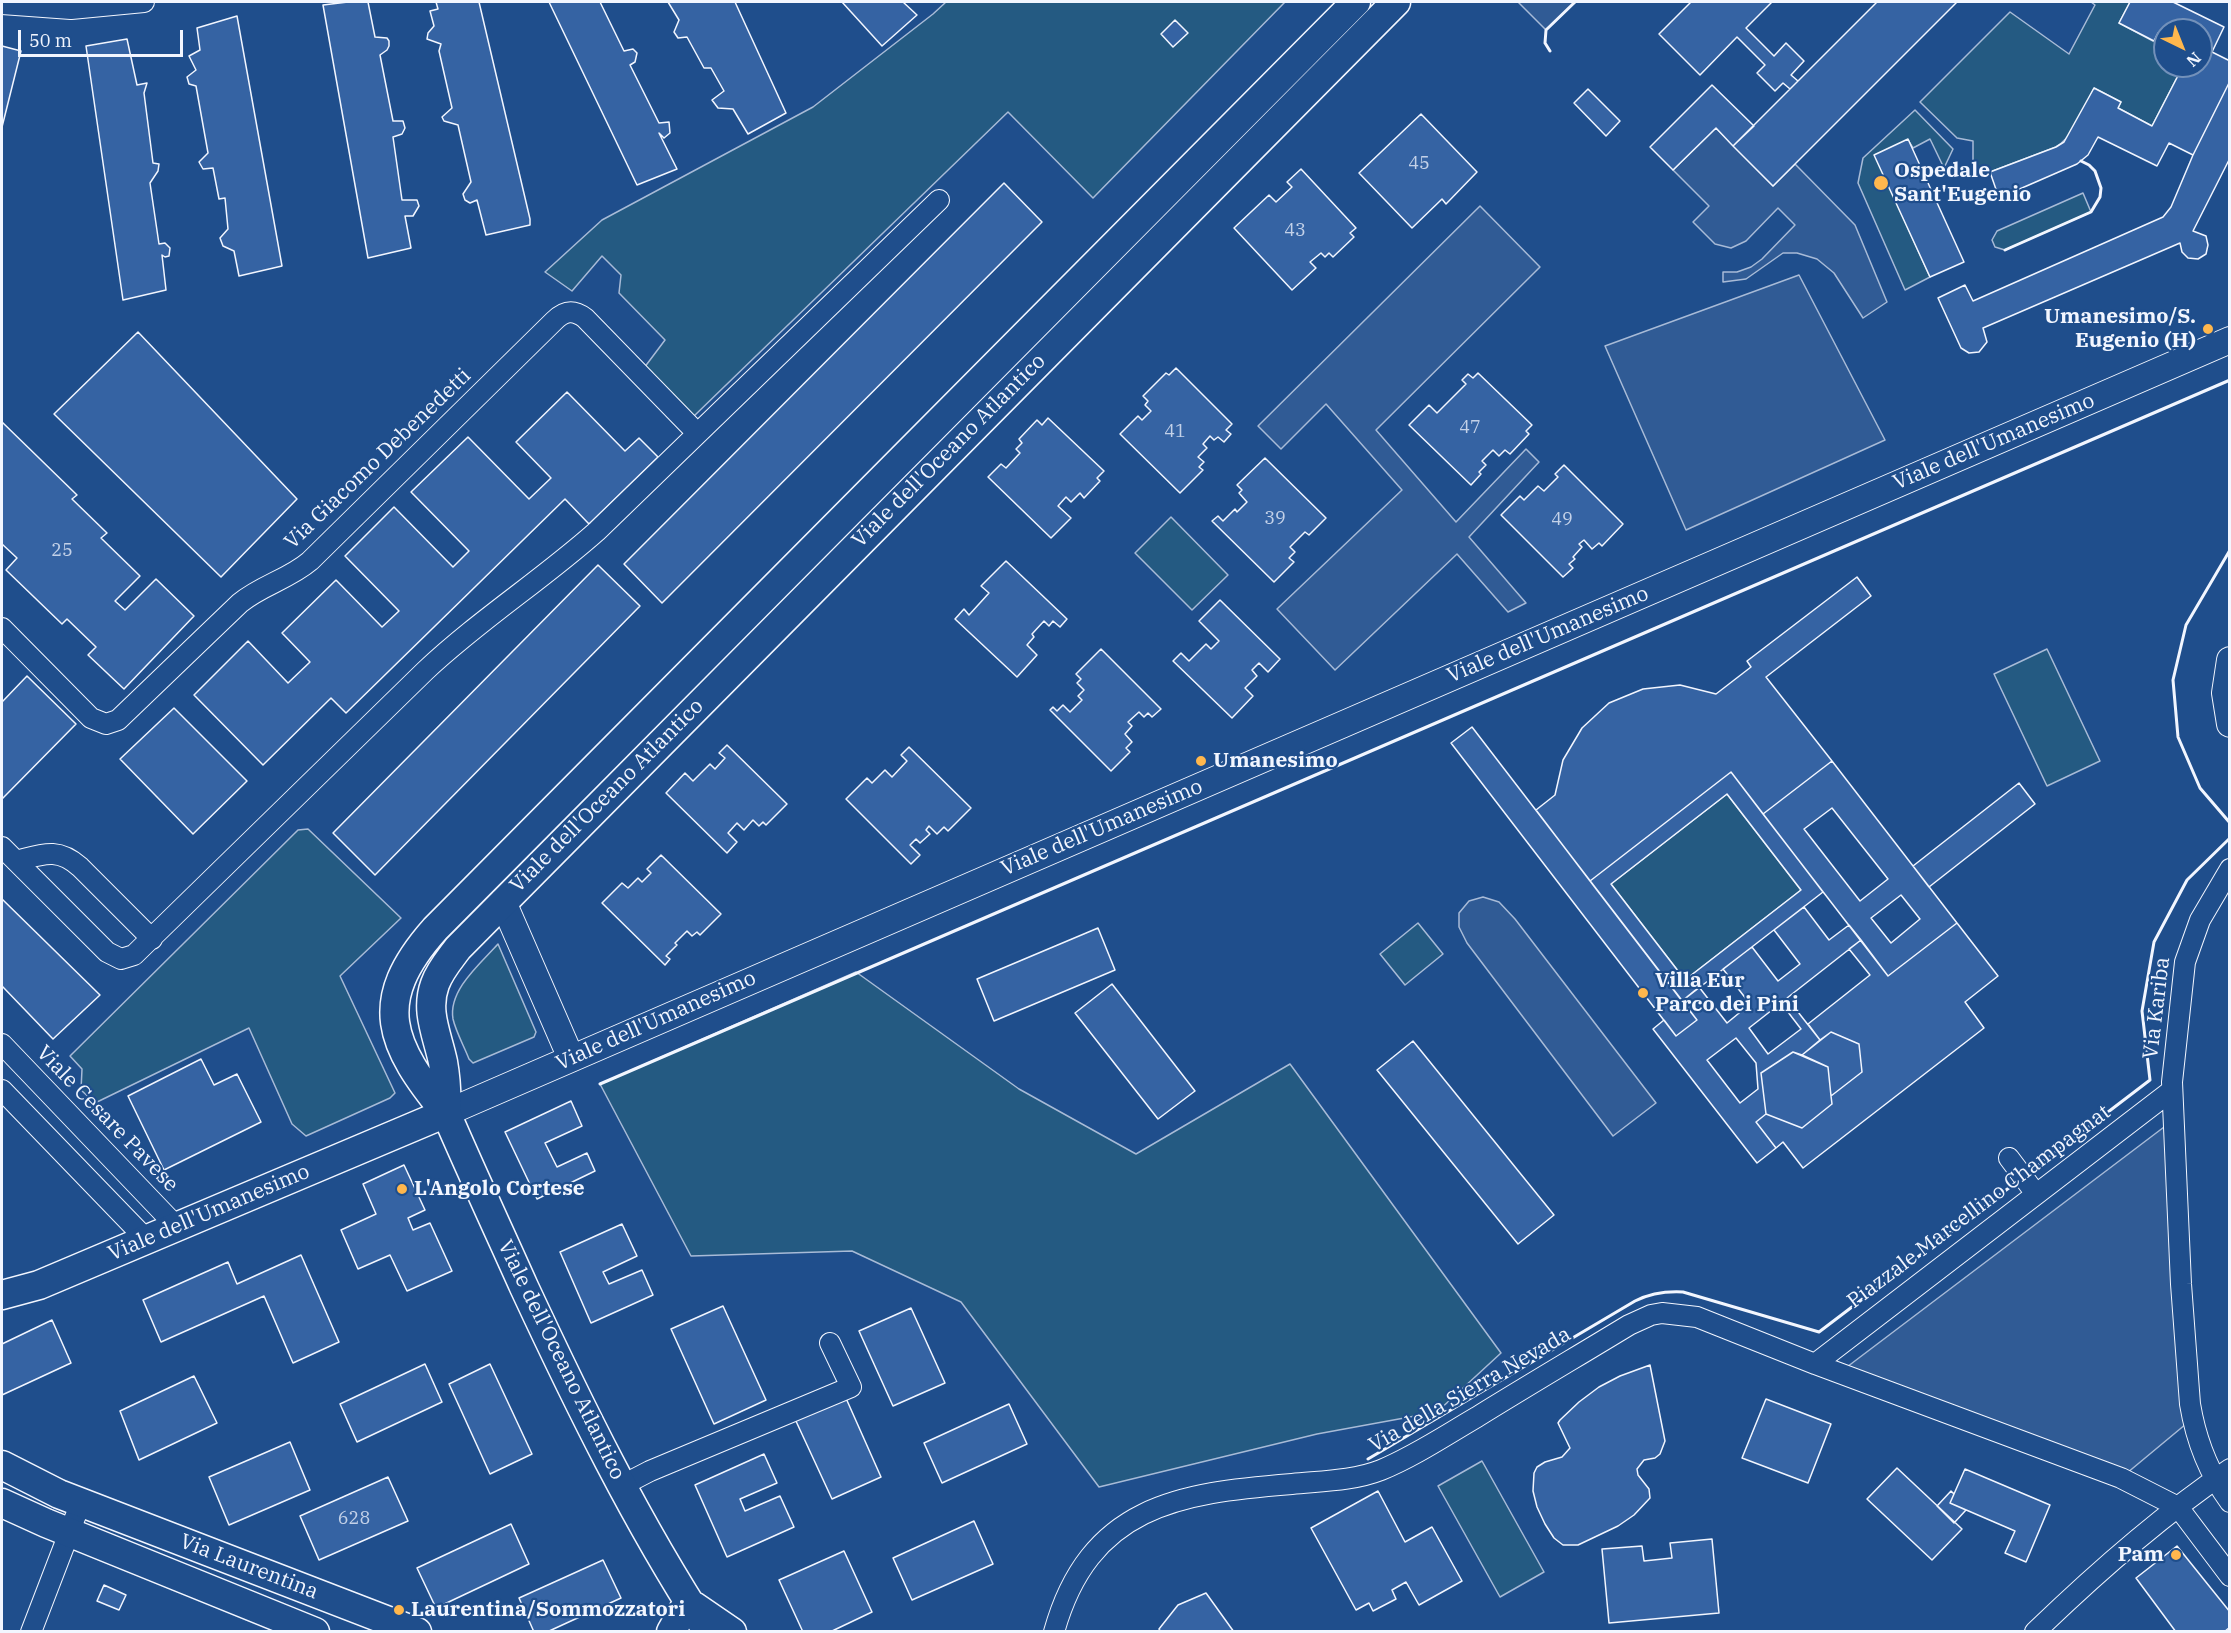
<!DOCTYPE html>
<style>
body{margin:0}
#map{position:relative;width:2231px;height:1633px;overflow:hidden;background:#1f4e8c;font-family:"IBM Plex Serif",serif}
canvas{display:block}
.frame{position:absolute;inset:0;border:3px solid #f2f6ff;pointer-events:none}
.north{position:absolute;left:2153px;top:18px;width:60px;height:60px;box-sizing:border-box;background:#1f4e8c;border:2px solid #7391ba;border-radius:50%;rotate:137deg;font-size:16px;font-weight:700;line-height:24px;text-align:center;color:#f2f6ff}
.north::after{content:'';display:block;margin:auto;width:21px;height:27px;background:#ffb74d;clip-path:polygon(50% 0,100% 100%,50% 72%,0 100%)}
.scale{position:absolute;left:18px;top:30px;width:165px;height:27px;box-sizing:border-box;border:3px solid #f2f6ff;border-top:0;padding-left:8px;font-size:18px;line-height:21px;white-space:nowrap;color:#f2f6ff;-webkit-text-stroke:4px #1f4e8c;paint-order:stroke}
</style>
<div id="map">
<canvas width="2231" height="1633"></canvas>
<div class="frame"></div>
<div class="north">N</div>
<div class="scale">50 m</div>
</div>
<script>
const context = document.querySelector('canvas').getContext('2d');
context.lineJoin = 'round';
function fill(path, color) { context.fillStyle = color; context.fill(path, 'evenodd'); }
function stroke(path, color, width, dash) { context.strokeStyle = color; context.lineWidth = width; context.lineCap = dash ? 'butt' : 'round'; context.setLineDash(dash || []); context.stroke(path); }
function write(font, color, halo, rows, align = 'center') {
  context.font = font + ' "IBM Plex Serif",serif'; context.lineWidth = 4.5; context.setLineDash([]); context.textBaseline = 'middle'; context.strokeStyle = halo; context.fillStyle = color; for (const [text, x, y, turn = 0] of rows) {
    context.save(); context.translate(x, y); context.rotate((+turn || 0) * Math.PI / 180); context.textAlign = isNaN(turn) ? turn : align; if (halo) context.strokeText(text, 0, 0); context.fillText(text, 0, 0); context.restore();
  }
}
const green = new Path2D(`
 M946 2H1285L1093 198 1008 112 694 416 644 368 665 340 619 293 621 275 602 256 572 291 545 272 602 220 813 107 933 14Z
 M2091 2H2130L2119 23 2153 41 2158 33 2165 36V66H2183L2152 126 2118 108 2121 102 2094 88C2084 108 2075 135 2056 147L1990 172 1973 170V141L1957 138 1920 102 2010 12 2069 54 2095 5Z
 M1915 110 1953 149 1944 168 1930 139 1913 148 1908 140 1875 155 1930 277 1905 290 1858 183 1863 158Z
 M2083 193 2091 212 2005 250 1995 247 1992 240 1997 231Z
 M1171 517 1228 575 1192 610 1135 553Z
 M2047 649 2100 761 2047 786 1994 674Z
 M1727 794 1801 890 1685 980 1611 884Z
 M308 829 401 918 340 976 395 1093 390 1098 306 1136 292 1124 249 1028 95 1103 81 1090 82 1069 70 1056 298 830Z
 M1418 923 1443 954 1405 985 1380 954Z
 M498 944 536 1032 534 1037 473 1063 469 1059C464 1046 456 1032 453 1019 448 990 481 963 498 944Z
 M856 972 1019 1089 1136 1154 1290 1064 1501 1353 1437 1412 1317 1434 1099 1487 961 1302 852 1251 691 1256 600 1084Z
 M1482 1461 1544 1572 1500 1597 1438 1486Z`);
fill(green, '#245a82');
stroke(green, '#a8bbd7', 1.5);
const parking = new Path2D(`
 M1518 2H1575L1546 30Z
 M1716 128 1773 186 1795 164 1855 225 1887 302 1863 318 1834 273 1817 259 1797 253H1783L1746 279 1723 282V272H1737L1751 267 1762 259 1795 225 1778 208 1746 241 1731 248 1715 244 1693 222 1709 206 1673 170Z
 M1480 206 1540 267 1376 430 1456 522 1526 449 1539 462 1469 537 1526 603 1508 612 1457 554 1335 670 1277 609 1402 490 1326 404 1281 449 1258 426Z
 M1799 275 1885 440 1686 530 1605 346Z
 M1483 897 1499 902 1515 919 1656 1103 1613 1136 1467 943 1459 927V913L1469 901Z
 M2172 1121 2192 1419 2121 1478 1839 1373Z`);
fill(parking, '#305b95');
stroke(parking, '#a8bbd7', 1.5);
const building = new Path2D(`
 M348 2H368L375 37 387 38 389 41V46L387 50 380 55 393 121H403L405 128 402 134 393 137 402 200H417L419 206 413 216H405L411 248 368 258 323 5Z
 M436 2H479L530 219V225L486 235 477 200 470 203 465 200 463 194 471 182 458 125 444 121 442 117 452 108 439 51 441 44 427 39 428 33 434 26 430 11 438 9Z
 M549 2H600L624 51 633 49 637 53 635 62 630 65 659 123 669 122 670 133 664 138 659 133 677 169 637 185Z
 M668 2H735L786 113 748 134 733 109 718 108 712 100 724 91 711 68H704L687 37 678 38 674 32 679 20Z
 M842 2H903L917 15 882 46Z
 M1691 2H1772L1746 28 1774 56 1786 43 1804 61 1791 75 1798 81 1790 89 1783 83 1775 91 1757 73 1765 65 1737 37 1700 75 1659 34Z
 M1877 2H1957L1773 186 1733 146Z
 M2130 2H2173L2224 27 2212 52 2230 61V81L2193 155 2169 143 2157 166 2098 137 2088 155 2077 164 1999 198 1990 172 2056 147 2064 142 2094 88 2121 102 2118 108 2152 126 2183 66H2201V30H2165V36L2158 33 2154 41 2119 23Z
 M237 16 282 266 239 276 234 251 223 246 220 238 228 229 225 198 219 199 213 168 203 169 199 162 208 153 196 86 189 84 187 77 196 70 189 56 200 50 197 28Z
 M1175 20 1188 33 1173 47 1161 34Z
 M127 39 137 85 147 83 144 93 153 163 159 164 158 171 150 183 159 244 165 243 170 248 169 256 165 257 162 255 166 290 123 300 86 46Z
 M2 46 21 51 2 127Z
 M2230 81V158L2193 231 2206 236 2208 245 2206 254 2198 259 2188 258 2182 252 2180 243 1983 328 1987 342 1979 352 1969 353 1961 348 1938 298 1965 285 1973 301 2163 217 2171 207 2193 155Z
 M1712 85 1754 126 1733 146 1716 128 1673 170 1650 147Z
 M1588 89 1620 121 1606 136 1574 103Z
 M1421 114 1477 172 1446 204 1442 199 1412 228 1359 173Z
 M1908 139 1964 262 1930 277 1874 155Z
 M1301 169 1356 228 1350 233 1354 237 1333 257 1329 253 1325 257 1321 253 1310 262 1316 268 1292 290 1234 228 1269 195 1276 202 1292 187 1287 182Z
 M1004 183 1042 222 662 603 624 564Z
 M138 332 297 499 221 577 54 414Z
 M1176 368 1232 424 1226 430 1231 434 1224 442 1218 437 1214 440 1210 436 1203 444 1207 448 1198 457 1204 462 1199 467 1203 470 1180 493 1120 434 1138 416 1142 420 1151 411 1145 405 1148 401 1143 396 1166 373 1169 375Z
 M1478 373 1532 425 1526 431 1529 434 1510 454 1505 450 1499 456 1493 450 1482 461 1486 465 1479 472 1481 474 1471 485 1409 425 1429 405 1437 413 1466 384 1462 380 1468 374 1473 378Z
 M567 392 625 451 639 438 658 457 589 524 565 499 346 713 331 698 263 765 194 695 248 641 288 683 310 662 282 633 336 580 382 627 399 611 345 556 394 507 453 567 469 551 411 492 468 437 529 499 551 478 516 442Z
 M1048 418 1104 471 1097 478 1100 481 1084 498 1080 493 1071 502 1066 497 1058 506 1071 518 1051 538 988 477 1001 464 1006 468 1020 453 1016 449 1022 443 1019 439 1037 420 1042 425Z
 M2 422 77 495 72 499 107 533 101 538 140 576 115 601 125 610 156 579 194 616 124 689 88 655 96 647 67 619 62 624 6 570 17 558 2 544Z
 M1265 458 1326 518 1309 535 1305 532 1290 547 1295 552 1289 558 1294 562 1274 582 1212 521 1218 516 1223 521 1235 509 1237 512 1247 502 1239 493 1242 490 1237 485Z
 M1564 465 1623 524 1602 546 1599 543 1592 549 1584 540 1579 544 1582 547 1573 557 1575 559 1569 564 1573 568 1563 577 1501 515 1520 496 1524 500 1538 486 1544 491 1558 477 1555 474Z
 M1006 561 1067 619 1060 627 1053 621 1049 626 1044 621 1032 634 1034 637 1027 645 1037 655 1017 677 955 619 964 609 969 615 989 593 981 586Z
 M598 565 640 606 375 875 333 833Z
 M1857 577 1871 596 1766 677 1832 761 1763 814 1731 772 1590 881 1536 810 1555 795 1563 760 1582 728 1609 703 1643 689 1680 685 1716 694 1751 667 1747 661Z
 M1220 600 1280 659 1268 672 1259 663 1252 670 1257 676 1245 688 1253 696 1232 718 1173 661 1181 653 1189 661 1206 644 1211 649 1219 641 1199 621Z
 M1101 649 1161 709 1152 717 1148 713 1144 717 1139 712 1128 722 1132 726 1125 734 1132 742 1126 748 1130 752 1111 771 1050 710 1053 707 1057 711 1063 705 1070 712 1082 700 1078 696 1084 690 1077 683 1081 679 1076 674Z
 M27 676 76 724 2 799V702Z
 M174 708 247 781 193 834 120 759Z
 M1472 727 1697 1020 1676 1036 1451 743Z
 M727 745 787 804 766 825 763 822 759 826 753 820 744 830 737 823 728 833 737 842 727 853 666 793 685 773 693 781 710 764 715 769 725 758 719 753Z
 M909 747 971 808 948 831 944 827 937 834 929 826 926 830 930 834 920 843 916 839 910 845 920 855 911 864 846 799 867 778 872 783 885 770 892 777 907 761 901 755Z
 M1832 761 1957 923 1888 976 1763 814ZM1832 808 1888 879 1860 901 1804 829ZM1901 895 1920 919 1891 943 1871 918Z
 M1731 772 1823 892 1682 1001 1590 881ZM1727 794 1801 890 1685 980 1611 884Z
 M2019 783 2035 804 1929 887 1913 866Z
 M661 855 721 914 700 935 697 932 692 936 687 931 675 943 677 945 666 956 670 959 665 965 602 903 622 883 628 888 638 878 642 882 651 873 647 869Z
 M2 899 100 995 53 1039 2 986Z
 M1804 907 1829 940 1849 925 1861 940 1787 998 1820 1040 1802 1055 1793 1052 1761 1073 1766 1114 1756 1122 1776 1148 1757 1163 1653 1029 1664 1020 1676 1036 1697 1020 1682 1001 1699 987 1727 1023 1750 1004 1723 969 1752 947 1778 981 1800 964 1774 930ZM1781 1003 1801 1029 1768 1054 1749 1028ZM1736 1038 1756 1063 1758 1089 1740 1103 1707 1060Z
 M1957 923 1998 976 1965 1002 1984 1028 1803 1168 1783 1142 1776 1148 1756 1122 1766 1114 1802 1128 1832 1104 1831 1096 1862 1072 1859 1044 1831 1032 1820 1040 1808 1024 1870 975 1849 949 1861 940 1888 976Z
 M1098 928 1115 970 994 1021 977 979Z
 M1112 984 1195 1091 1158 1119 1075 1013Z
 M1831 1032 1859 1044 1862 1072 1831 1096 1828 1067 1802 1055Z
 M1413 1041 1554 1215 1518 1244 1377 1070Z
 M1793 1052 1828 1067 1831 1096 1832 1104 1802 1128 1766 1114 1761 1073Z
 M201 1059 214 1085 237 1074 261 1122 164 1170 128 1096Z
 M571 1101 582 1126 545 1143 557 1167 587 1153 595 1171 537 1199 505 1132Z
 M404 1165 425 1210 408 1218 413 1230 430 1223 452 1271 407 1291 390 1255 358 1269 341 1230 376 1214 363 1184Z
 M622 1224 637 1256 603 1272 609 1284 642 1270 653 1295 591 1323 560 1252Z
 M301 1255 339 1342 293 1363 264 1296 161 1342 143 1300 228 1262 237 1284Z
 M723 1306 766 1400 714 1424 671 1329Z
 M911 1308 945 1383 893 1406 859 1331Z
 M52 1320 71 1363 2 1395V1344Z
 M425 1364 442 1402 357 1442 340 1404Z
 M490 1364 532 1454 490 1474 449 1384Z
 M1650 1365 1665 1441 1660 1454 1655 1458 1644 1460 1637 1469 1638 1475 1649 1489 1650 1498 1634 1515 1618 1526 1578 1545H1563L1554 1538 1545 1524 1537 1507 1533 1491 1534 1473 1537 1467 1545 1462 1562 1457 1570 1448 1558 1423 1560 1420 1579 1402 1599 1387 1620 1376Z
 M194 1376 217 1423 139 1460 120 1411Z
 M845 1396 881 1477 832 1499 795 1419Z
 M1766 1399 1831 1424 1808 1483 1742 1458Z
 M1009 1404 1027 1444 942 1483 924 1443Z
 M290 1442 310 1490 229 1525 209 1477Z
 M764 1454 777 1483 740 1499 745 1511 780 1496 794 1527 727 1557 695 1485Z
 M1897 1468 1962 1529 1932 1560 1867 1499Z
 M1965 1469 2050 1505 2026 1562 2005 1553 2015 1531 1950 1503Z
 M388 1477 408 1521 319 1560 300 1516Z
 M1378 1491 1405 1542 1432 1527 1462 1581 1419 1605 1406 1582 1392 1590 1396 1599 1373 1611 1369 1603 1356 1610 1311 1528Z
 M1951 1491 1954 1494 1950 1503 1966 1510 1954 1523 1937 1506Z
 M974 1521 993 1564 912 1600 893 1558Z
 M511 1524 529 1564 436 1608 417 1568Z
 M1712 1539 1719 1613 1609 1623 1602 1549 1642 1546 1644 1561 1672 1558 1670 1543Z
 M2177 1546 2230 1612V1627L2224 1632H2176L2136 1578Z
 M844 1551 872 1612 830 1632H803L779 1580Z
 M603 1560 621 1598 547 1632H534L519 1598Z
 M104 1585 126 1595 119 1610 97 1601Z
 M1206 1593 1234 1632H1161L1159 1629 1178 1605Z`);
fill(building, '#3563a3');
stroke(building, '#f2f6ff', 1.5);
const minor = new Path2D(`
 M2 4 71 9 144 2
 M2 628 91 718 106 724 118 720 240 603C262 585 289 579 310 561L554 321C564 311 573 309 585 318L697 433
 M2 847 107 952 121 959 134 955 425 671C479 620 542 580 597 531L939 200
 M16 861C43 854 58 847 80 867L152 939
 M2230 869 2200 920 2185 962 2172 1082 2181 1284 2190 1404C2196 1440 2208 1472 2230 1502
 M2 1044 177 1227
 M2 1090 146 1239
 M2009 1158 2036 1194
 M1815 1364 2171 1091
 M621 1486 650 1471 851 1387 830 1343
 M31 1632 81 1502
 M1054 1632C1089 1506 1178 1493 1292 1484 1322 1481 1353 1481 1381 1470 1415 1456 1446 1435 1477 1417 1527 1386 1578 1356 1629 1325L1651 1315 1662 1313 1697 1317 1815 1364 2121 1478 2178 1507 2230 1576
 M2035 1632C2096 1573 2159 1517 2230 1469`);
const tertiary = new Path2D(`
 M2230 660 2225 693 2230 724
 M503 902 571 1058
 M446 1113 2230 340`);
const secondary = new Path2D(`
 M446 1113C447 1095 446 1079 443 1062 437 1034 425 1011 435 984 440 970 450 959 458 948L1396 2
 M2 1295 39 1285 446 1113
 M2 1465 59 1494 417 1632
 M2 1503 46 1523 315 1632
 M694 1606 732 1632
 M671 1632 688 1602
 M708 1632C636 1522 579 1405 524 1287 498 1229 471 1171 446 1113 390 1045 370 1002 435 929L1356 2`);
stroke(minor, '#f2f6ff', 22);
stroke(tertiary, '#f2f6ff', 28);
stroke(secondary, '#f2f6ff', 31);
stroke(minor, '#1f4e8c', 20);
stroke(tertiary, '#1f4e8c', 26);
stroke(secondary, '#1f4e8c', 28);
stroke(new Path2D(`
 M1550 51 1545 43 1546 30 1575 2
 M2005 250 2091 212 2100 197 2101 188 2095 171 2089 165 2081 161
 M2230 550 2186 625 2173 680 2178 737 2200 788 2230 823
 M600 1084 2230 380
 M2028 1173 2150 1080 2142 1011 2154 942 2187 880 2230 838
 M1368 1459 1635 1301C1651 1293 1665 1291 1683 1292L1819 1332 2018 1181`), '#f2f6ff', 3);
for (const [x, y, r, color] of [
 [1881,183,8,"#ffb74d"],
 [2208,329,6,"#ffb74d"],
 [1201,761,6,"#ffb74d"],
 [1643,993,6,"#ffb74d"],
 [402,1189,6,"#ffb74d"],
 [2176,1555,6,"#ffb74d"],
 [399,1610,6,"#ffb74d"]
]) { const dot = new Path2D(); dot.arc(x, y, r, 0, 2 * Math.PI); context.fillStyle = color; context.fill(dot); stroke(dot, '#1f4e8c', 2); }
write('18px', '#c3d1e8', null, [
 ["45",1419,164],
 ["43",1295,231],
 ["47",1470,428],
 ["41",1175,432],
 ["39",1275,519],
 ["49",1562,520],
 ["25",62,551],
 ["628",354,1519]
]);
write('bold 21px', '#f2f6ff', '#1f4e8c', [
 ["Ospedale",1894,171],
 ["Sant'Eugenio",1894,195],
 ["Umanesimo/S.",2196,317,"right"],
 ["Eugenio (H)",2196,341,"right"],
 ["Umanesimo",1213,761],
 ["Villa Eur",1655,981],
 ["Parco dei Pini",1655,1005],
 ["L'Angolo Cortese",414,1189],
 ["Pam",2164,1555,"right"],
 ["Laurentina/Sommozzatori",411,1610]
], 'left');
write('21px', '#f2f6ff', '#1f4e8c', [
 ["Viale dell'Umanesimo",1994,442,-23],
 ["Viale dell'Oceano Atlantico",949,451,-45],
 ["Via Giacomo Debenedetti",378,459,-44],
 ["Viale dell'Umanesimo",1548,635,-23],
 ["Viale dell'Oceano Atlantico",607,796,-45],
 ["Viale dell'Umanesimo",1102,828,-23],
 ["Via Kariba",2157,1008,-83],
 ["Viale dell'Umanesimo",656,1021,-24],
 ["Viale Cesare Pavese",107,1119,46],
 ["Piazzale Marcellino Champagnat",1979,1207,-37],
 ["Viale dell'Umanesimo",209,1213,-23],
 ["Viale dell'Oceano Atlantico",561,1360,64],
 ["Via della Sierra Nevada",1470,1390,-30],
 ["Via Laurentina",249,1567,21]
]);
</script>
